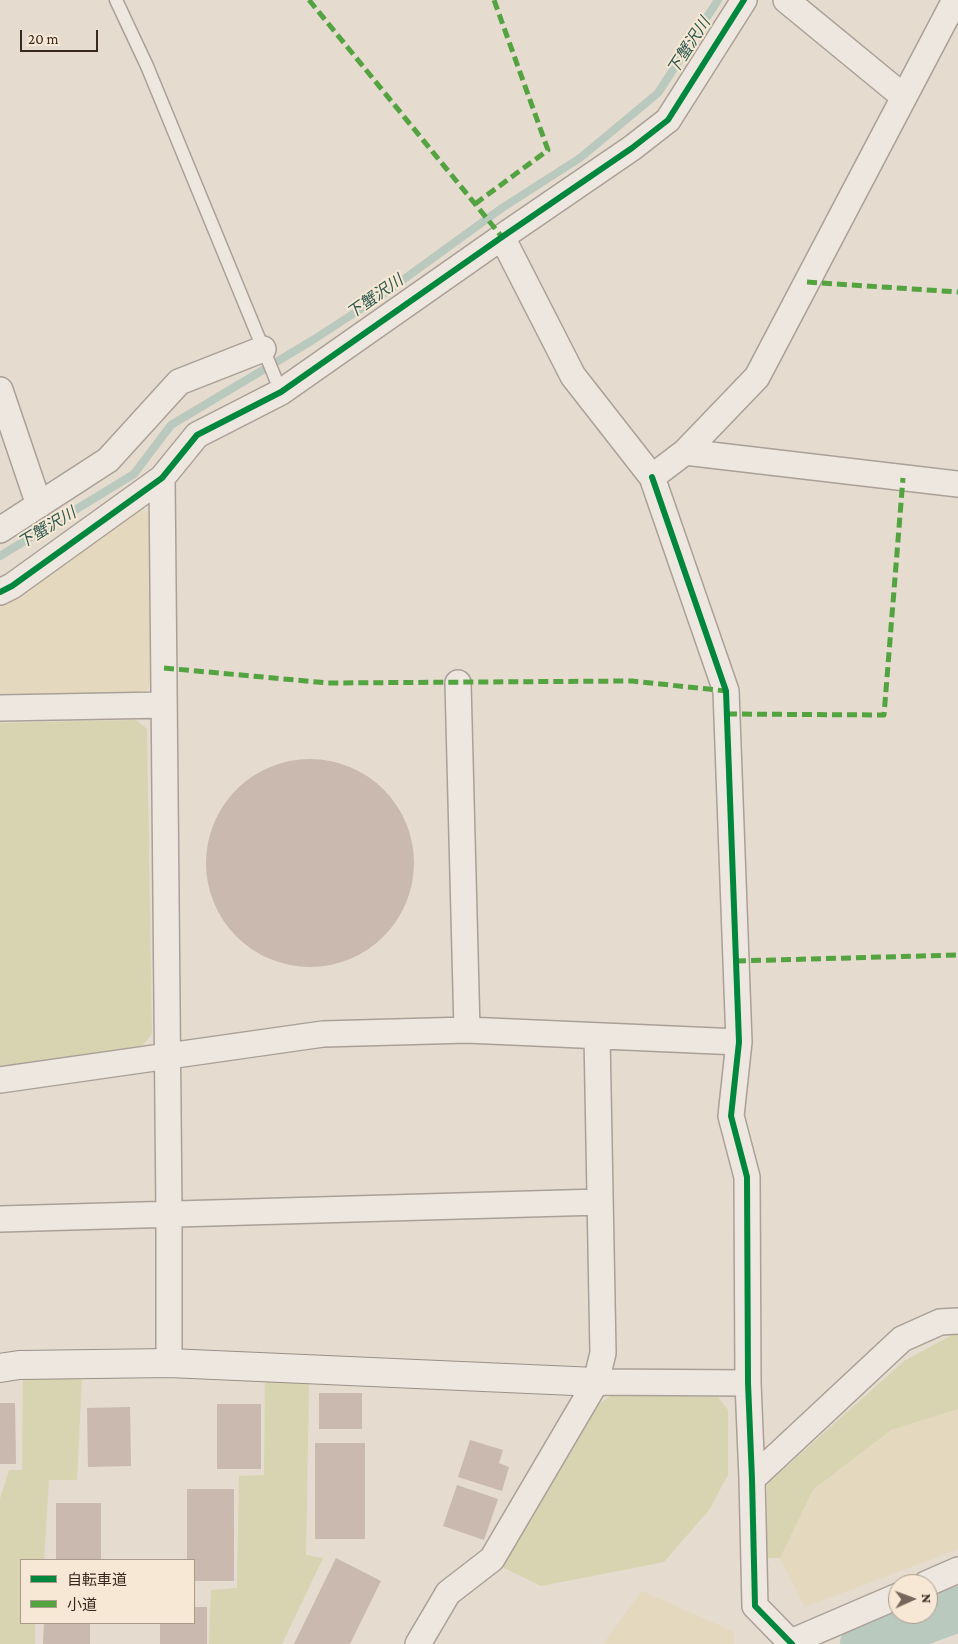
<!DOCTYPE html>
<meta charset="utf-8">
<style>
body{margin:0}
#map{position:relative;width:958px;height:1644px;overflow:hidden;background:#e5dbce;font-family:"Crimson Pro","Noto Sans JP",serif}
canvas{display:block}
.legend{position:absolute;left:20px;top:1559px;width:175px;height:65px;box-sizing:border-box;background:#f6e8d4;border:1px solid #aa9b8c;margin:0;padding:6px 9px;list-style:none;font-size:15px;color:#39281f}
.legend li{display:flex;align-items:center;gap:10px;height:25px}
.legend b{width:25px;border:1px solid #aa9b8c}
.north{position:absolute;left:888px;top:1574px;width:50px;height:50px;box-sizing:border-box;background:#f6e8d4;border:1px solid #aa9b8c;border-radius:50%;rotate:88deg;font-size:14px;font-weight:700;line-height:20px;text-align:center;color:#39281f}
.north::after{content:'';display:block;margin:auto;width:18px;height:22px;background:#75675c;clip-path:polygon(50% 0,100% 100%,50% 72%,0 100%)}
.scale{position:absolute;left:20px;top:30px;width:78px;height:22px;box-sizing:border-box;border:2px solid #39281f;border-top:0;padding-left:6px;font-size:15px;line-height:18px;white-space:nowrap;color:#39281f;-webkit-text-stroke:4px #f6e8d4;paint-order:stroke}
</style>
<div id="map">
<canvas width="958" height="1644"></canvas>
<ul class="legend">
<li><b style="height:6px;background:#00873e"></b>自転車道</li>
<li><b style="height:6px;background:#53a341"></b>小道</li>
</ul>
<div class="north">N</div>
<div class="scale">20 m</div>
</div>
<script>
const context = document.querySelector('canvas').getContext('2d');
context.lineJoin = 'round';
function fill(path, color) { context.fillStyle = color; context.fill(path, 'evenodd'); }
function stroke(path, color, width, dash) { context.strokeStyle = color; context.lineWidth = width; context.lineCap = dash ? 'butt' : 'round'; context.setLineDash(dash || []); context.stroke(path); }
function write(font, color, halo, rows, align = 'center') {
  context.font = font + ' "Crimson Pro","Noto Sans JP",serif'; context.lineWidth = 4; context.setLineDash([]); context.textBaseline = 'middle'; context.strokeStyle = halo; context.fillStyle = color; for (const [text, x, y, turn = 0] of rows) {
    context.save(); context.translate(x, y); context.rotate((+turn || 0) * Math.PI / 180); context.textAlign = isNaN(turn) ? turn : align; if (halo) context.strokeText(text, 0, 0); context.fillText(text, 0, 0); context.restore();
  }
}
fill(new Path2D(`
 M139 510 149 512 150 686 142 694 0 697V604Z
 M958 1409V1549L805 1607 780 1558 813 1491 891 1430Z
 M642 1591 734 1632V1644H603Z`), '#e4d8bf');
fill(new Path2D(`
 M136 720 147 729 152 1034 142 1046 0 1066V723Z
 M954 1334H958V1409L891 1430 813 1490 780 1558H767V1484L904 1361Z
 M82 1376 77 1480H49L44 1560H21V1623H35V1644H0V1499L9 1470H22L23 1378Z
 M265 1380 309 1382 306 1555 323 1558 282 1644H209L211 1590 237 1588 239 1476 264 1475Z
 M613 1395 718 1397 728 1410V1475L709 1510 664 1562 541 1586 496 1564 597 1405Z`), '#d8d3b0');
stroke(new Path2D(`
 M0 556 134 474 171 425 313 340 382 295 502 208 580 158 658 93 718 0`), '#b9c9bd', 8);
stroke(new Path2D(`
 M863 1644 958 1609`), '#b9c9bd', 46);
fill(new Path2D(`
 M206 863a104 104 0 1 1 208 0a104 104 0 1 1-208 0Z
 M319 1393H362V1429H319Z
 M0 1403H15L16 1464H0Z
 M217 1404H261V1469H217Z
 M130 1407 131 1466 88 1467 87 1408Z
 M470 1440 503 1450 499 1463 509 1467 502 1491 458 1477Z
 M315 1443H365V1539H315Z
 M457 1485 498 1499 484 1540 443 1526Z
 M187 1489H234V1581H194V1560H187Z
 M56 1503H101V1560H56Z
 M336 1558 381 1581 350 1644H294Z
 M194 1607H207V1644H160V1623H194Z
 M44 1623H90V1644H43Z`), '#c9b9af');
const lane = new Path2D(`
 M116 0 147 66 281 392`);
const street = new Path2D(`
 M786 0 904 97
 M502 237 573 376 652 477 685 452 757 377 955 0
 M0 390 39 505
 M685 452 958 484
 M652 477 726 691 739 1042 731 1116 747 1177 748 1383 752 1479 755 1606 792 1644
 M162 478 169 1214V1363
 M0 530 108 460 179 382 263 349
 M0 592 12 586 162 478 197 435 281 392 502 237 632 148 668 120 744 0
 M458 683 467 1030
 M0 708 164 705
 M0 1080 323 1034 467 1030 739 1042
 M0 1219 600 1202
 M596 1382 748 1383
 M752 1479 902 1339 940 1322 958 1321
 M926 1584 958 1570
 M791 1642 898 1596
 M418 1644 448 1593 492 1559 596 1382 603 1353 597 1036`);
const secondary = new Path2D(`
 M0 1368 19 1365 169 1363 596 1382`);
stroke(lane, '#aaa097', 15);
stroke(street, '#aaa097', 28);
stroke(secondary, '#9a9087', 30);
stroke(lane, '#ede7e0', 12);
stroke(street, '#ede7e0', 25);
stroke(secondary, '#ede7e0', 28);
stroke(new Path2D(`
 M309 0 502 237
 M475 204 548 150 494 0
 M807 282 958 292
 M164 668 328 683 632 681 726 691
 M727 714 884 715 903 478
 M736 961 958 955`), '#53a341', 5, [10, 5]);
stroke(new Path2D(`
 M652 477 726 691 739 1042 731 1116 747 1177 748 1383 752 1479 755 1606 792 1644
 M0 592 12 586 162 478 197 435 281 392 502 237 632 148 668 120 744 0`), '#00873e', 6);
write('italic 16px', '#2e5951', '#f6e8d4', [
 ["下蟹沢川",689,46,-57],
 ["下蟹沢川",375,297,-35],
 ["下蟹沢川",47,528,-31]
]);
</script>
